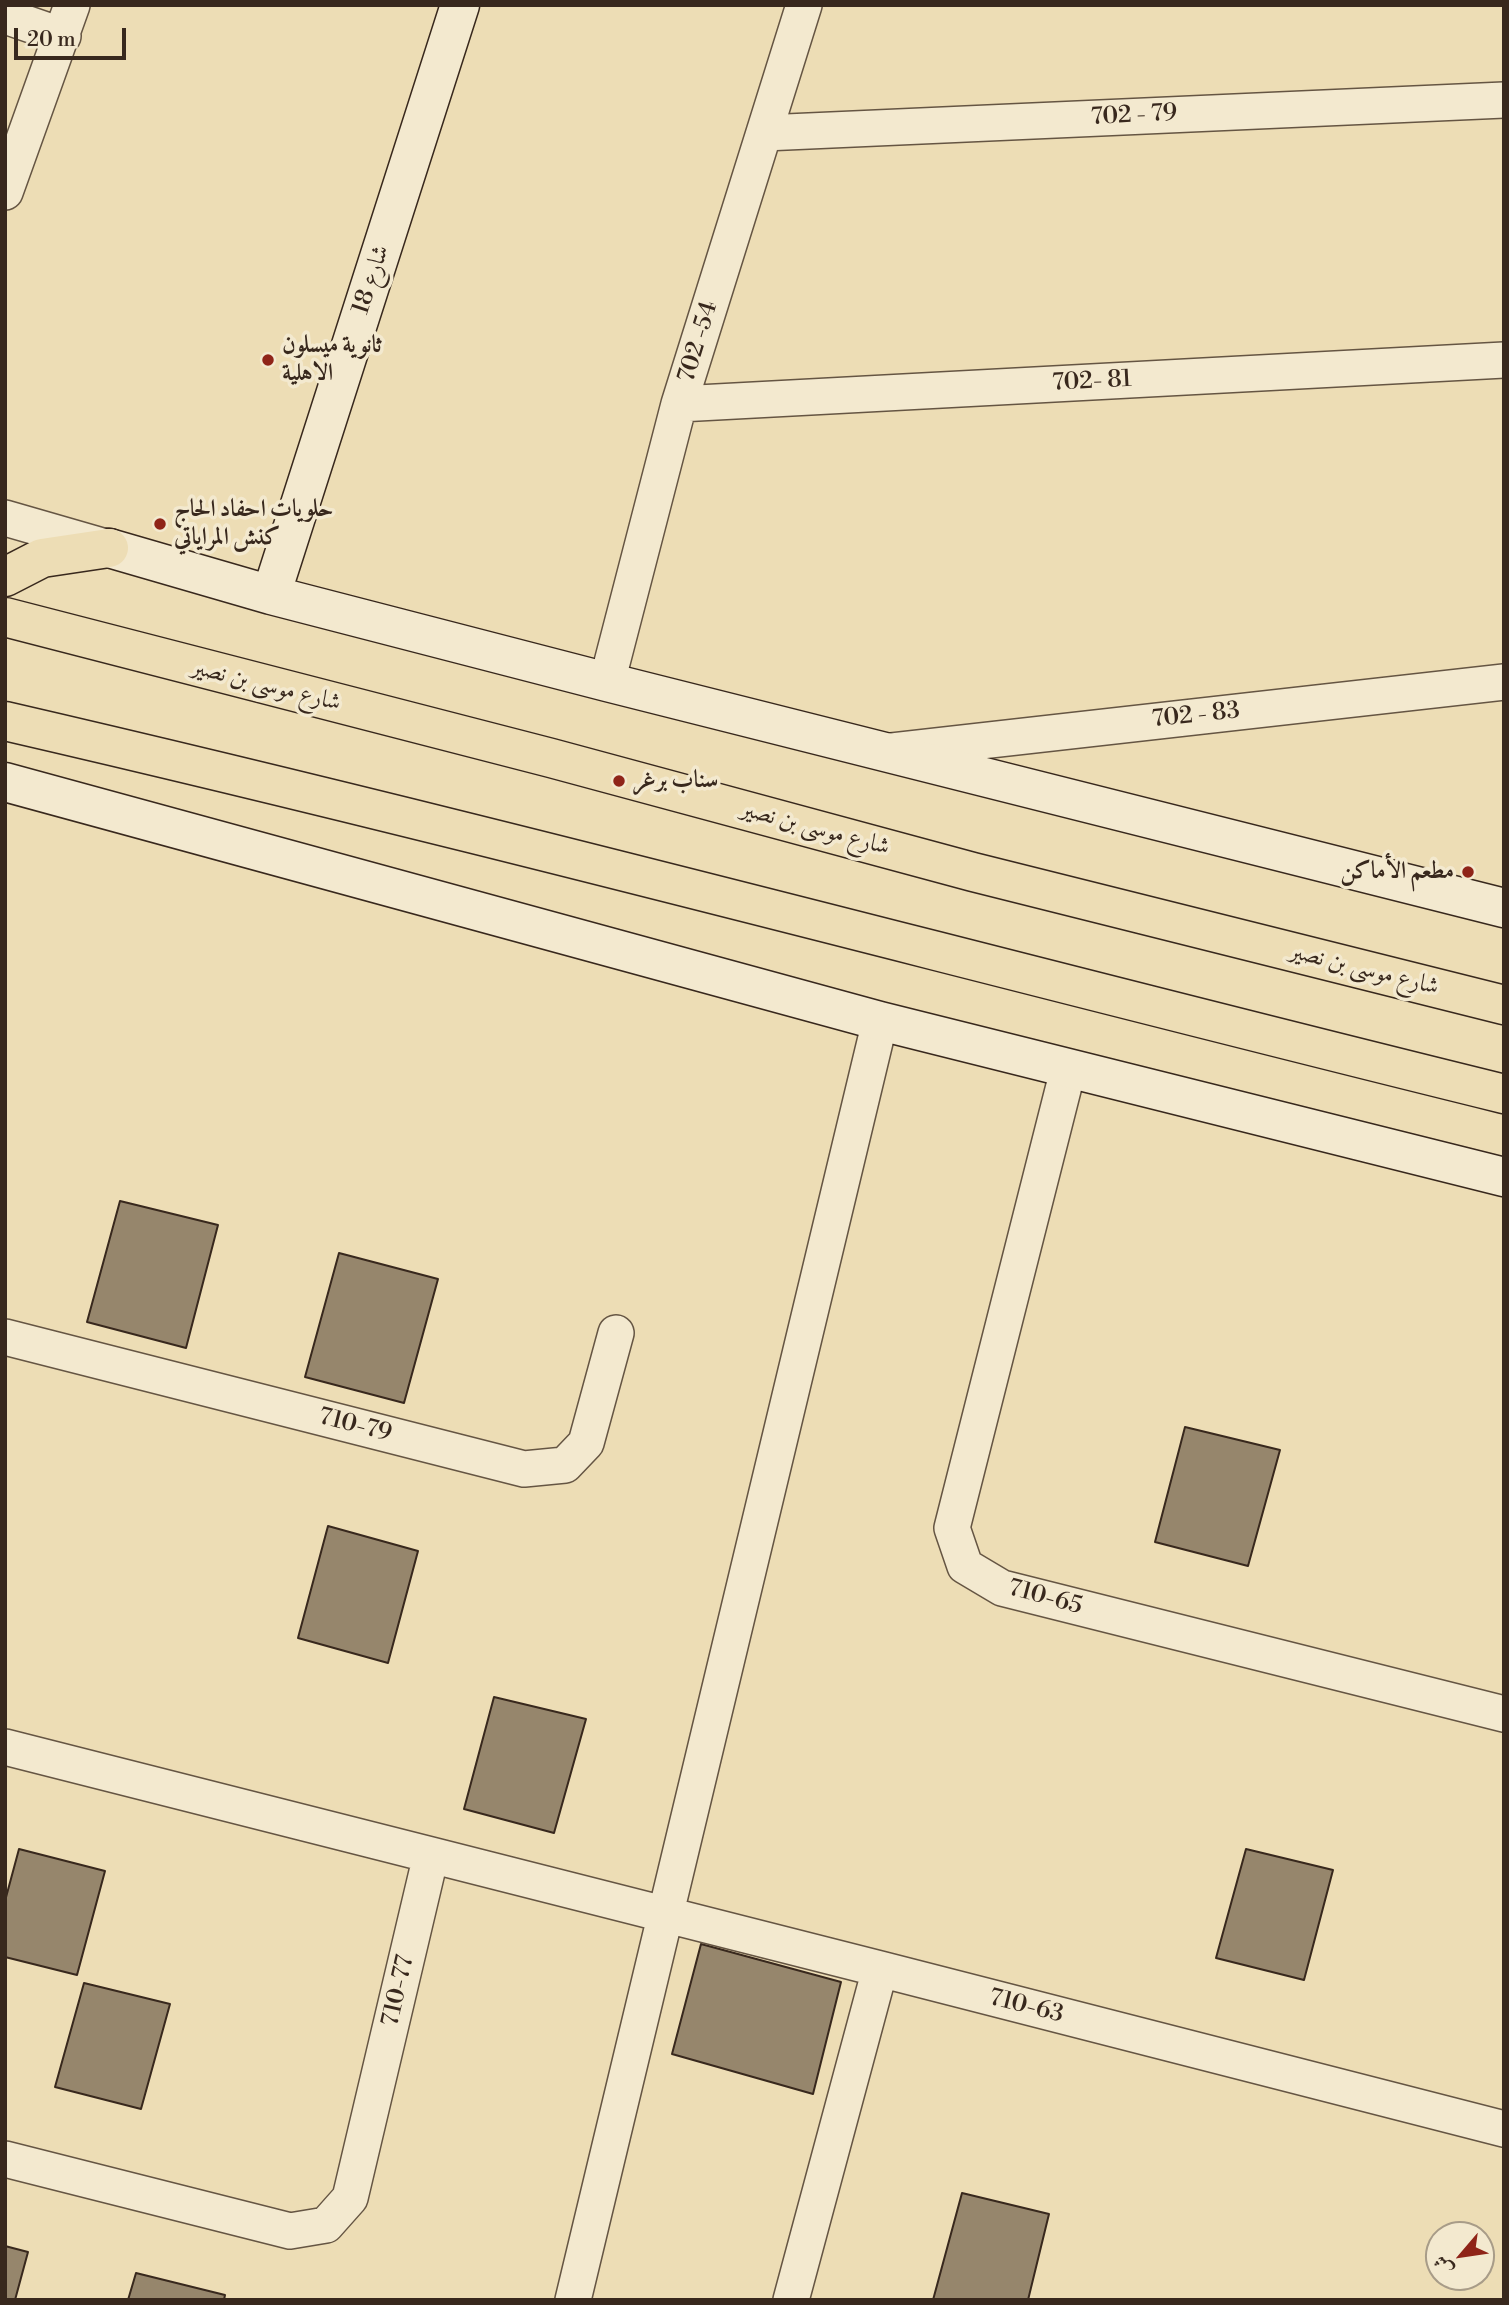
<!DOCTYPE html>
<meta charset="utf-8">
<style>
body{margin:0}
#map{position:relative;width:1509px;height:2305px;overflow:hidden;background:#edddb5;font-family:"Libre Bodoni",Amiri,serif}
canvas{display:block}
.frame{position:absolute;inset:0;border:7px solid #38281d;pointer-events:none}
.north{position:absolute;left:1425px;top:2221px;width:70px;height:70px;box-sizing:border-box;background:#f3e9cf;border:2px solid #a89c88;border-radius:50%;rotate:241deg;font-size:19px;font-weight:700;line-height:28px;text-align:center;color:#38281d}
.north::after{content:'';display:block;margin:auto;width:24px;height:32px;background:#8f2418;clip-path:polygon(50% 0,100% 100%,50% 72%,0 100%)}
.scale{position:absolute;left:14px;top:28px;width:112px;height:32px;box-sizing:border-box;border:4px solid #38281d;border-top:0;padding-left:9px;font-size:21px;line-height:24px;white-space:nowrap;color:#38281d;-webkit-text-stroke:5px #f3e9cf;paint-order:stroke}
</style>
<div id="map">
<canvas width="1509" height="2305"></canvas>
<div class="frame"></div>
<div class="north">ش</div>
<div class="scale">20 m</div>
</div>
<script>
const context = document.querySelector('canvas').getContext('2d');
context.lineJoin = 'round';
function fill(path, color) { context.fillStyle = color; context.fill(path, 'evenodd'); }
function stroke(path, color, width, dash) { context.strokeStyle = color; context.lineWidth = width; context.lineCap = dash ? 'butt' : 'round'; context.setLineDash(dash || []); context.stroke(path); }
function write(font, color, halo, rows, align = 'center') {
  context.font = font + ' "Libre Bodoni",Amiri,serif'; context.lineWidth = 7; context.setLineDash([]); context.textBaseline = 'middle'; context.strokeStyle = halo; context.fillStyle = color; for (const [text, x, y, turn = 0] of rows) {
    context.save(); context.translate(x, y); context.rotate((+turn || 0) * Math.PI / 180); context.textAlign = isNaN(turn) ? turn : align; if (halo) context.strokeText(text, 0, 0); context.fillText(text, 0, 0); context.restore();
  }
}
const building = new Path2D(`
 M120 1201 218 1225 186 1348 87 1322Z
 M339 1253 438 1279 404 1403 305 1377Z
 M1185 1427 1280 1450 1248 1566 1155 1542Z
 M328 1526 418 1551 388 1663 298 1638Z
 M494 1697 586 1719 554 1833 464 1809Z
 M19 1849 105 1871 77 1975 5 1957V1901Z
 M1246 1849 1333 1870 1304 1980 1216 1958Z
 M701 1944 841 1982 813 2094 672 2054Z
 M84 1983 170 2004 141 2109 55 2087Z
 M962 2193 1049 2214 1028 2300H933Z
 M5 2246 28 2252 15 2300H5Z
 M136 2273 225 2295 224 2300H128Z`);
fill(building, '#96866c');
stroke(building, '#38281d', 2);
const street = new Path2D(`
 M5 16 63 36
 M764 133 1504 100
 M5 192 72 5
 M679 404 1504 360
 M5 518 109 548
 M607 682 679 404 804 5
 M892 751 1504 682
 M1068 1070 952 1528 965 1566 1002 1588 1504 1714
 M5 1337 524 1469 565 1465 586 1443 616 1333
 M5 1747 431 1855 350 2198 326 2225 290 2231 5 2159
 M431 1855 880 1969
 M573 2300 880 1021
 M791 2300 880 1969 1504 2129`);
const secondary = new Path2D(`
 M109 548 271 595 607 682 1504 908
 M271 595 460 5
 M5 782 880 1021 1504 1177`);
const primary = new Path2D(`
 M5 577 42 558 109 548
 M5 617 551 758 973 872 1504 1005
 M5 721C507 837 1004 971 1504 1094`);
stroke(street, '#655543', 38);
stroke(secondary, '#38281d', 41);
stroke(primary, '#38281d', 41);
stroke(street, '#f3e9cf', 35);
stroke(secondary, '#f3e9cf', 38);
stroke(primary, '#edddb5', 38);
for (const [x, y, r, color] of [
 [268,360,7,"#8f2418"],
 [160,524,7,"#8f2418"],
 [619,781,7,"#8f2418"],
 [1468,872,7,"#8f2418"]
]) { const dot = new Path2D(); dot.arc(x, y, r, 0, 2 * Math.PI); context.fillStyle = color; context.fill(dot); stroke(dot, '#f3e9cf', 2.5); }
write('24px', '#38281d', '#f3e9cf', [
 ["702 - 79",1134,116,-3],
 ["شارع 18",372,280,-72],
 ["702 -54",699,342,-73],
 ["702- 81",1092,382,-3],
 ["شارع موسى بن نصير",266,686,14],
 ["702 - 83",1196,716,-6],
 ["شارع موسى بن نصير",815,829,15],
 ["شارع موسى بن نصير",1364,970,14],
 ["710-79",355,1426,14],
 ["710-65",1045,1598,15],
 ["710-77",399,1991,-77],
 ["710-63",1026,2007,14]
]);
write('bold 24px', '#38281d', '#f3e9cf', [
 ["ثانوية ميسلون",282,346],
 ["الاهلية",282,374],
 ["حلويات احفاد الحاج",174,510],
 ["كنش المراياتي",174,538],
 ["سناب برغر",633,781],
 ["مطعم الأماكن",1454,872,"right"]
], 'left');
</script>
